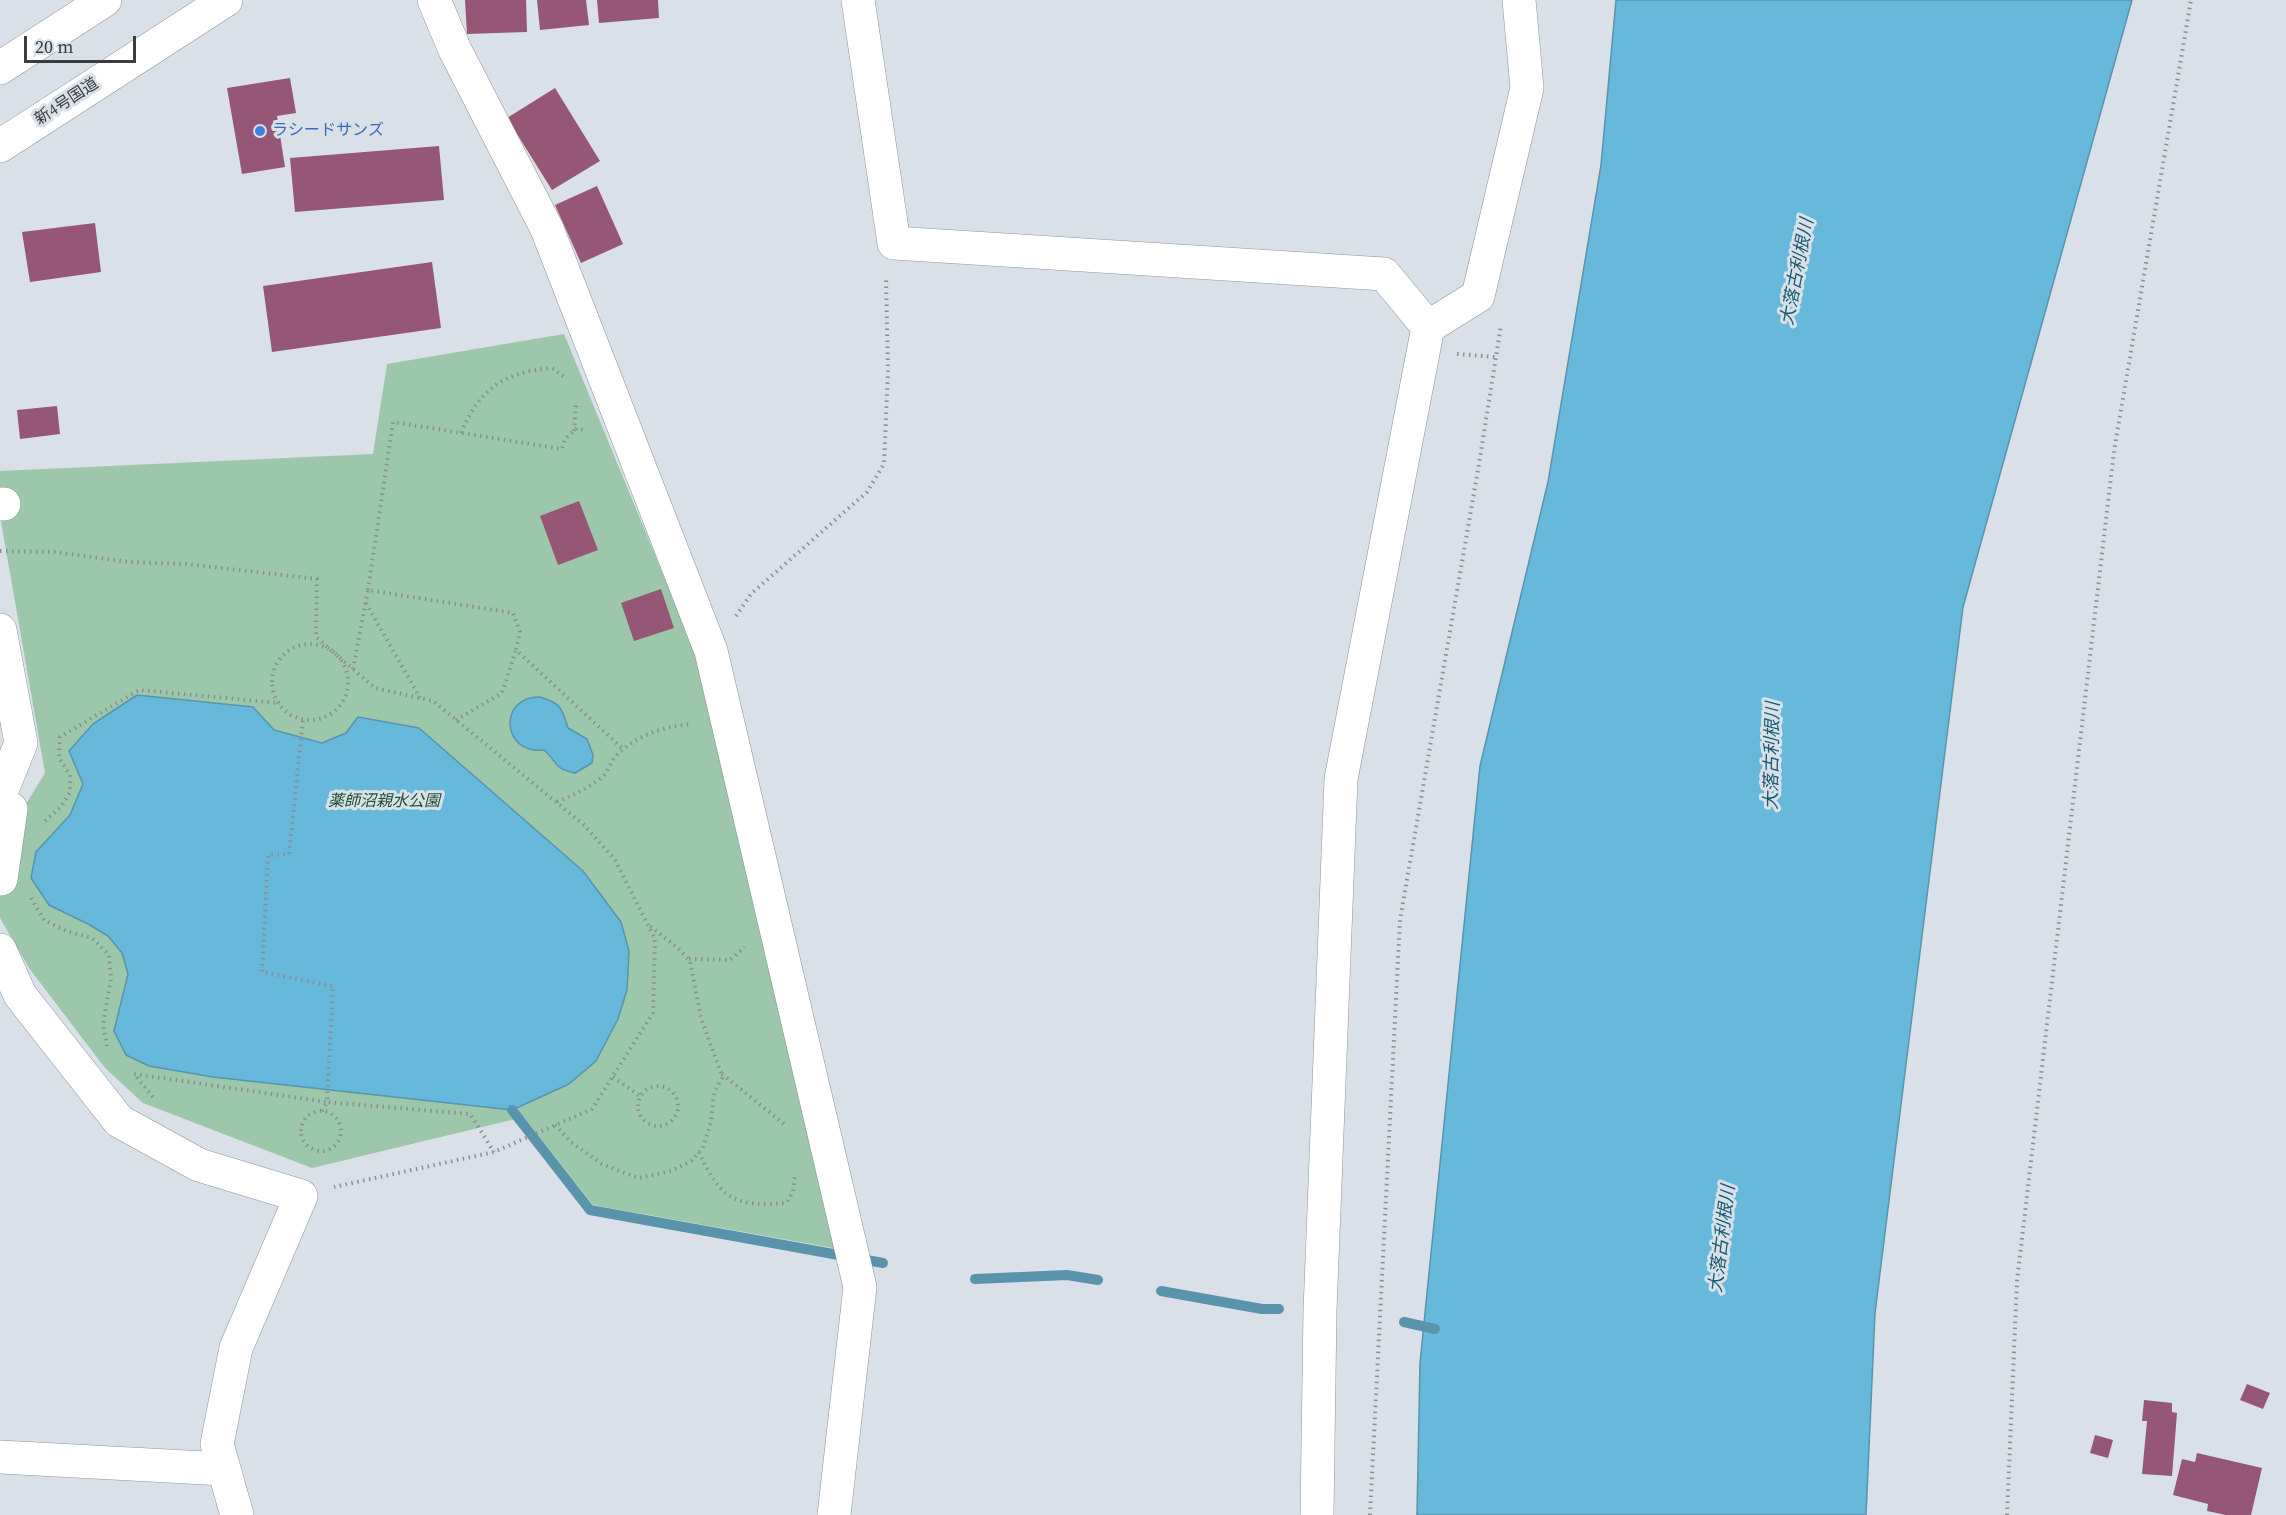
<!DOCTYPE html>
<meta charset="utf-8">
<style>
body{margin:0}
#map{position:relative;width:2286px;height:1515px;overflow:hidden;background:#d9e0e7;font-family:"Source Serif 4",serif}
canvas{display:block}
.scale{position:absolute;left:24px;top:36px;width:112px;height:27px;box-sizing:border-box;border:3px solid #3a3d40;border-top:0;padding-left:8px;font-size:18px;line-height:21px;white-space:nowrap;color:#3a3d40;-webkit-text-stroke:4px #d9e0e7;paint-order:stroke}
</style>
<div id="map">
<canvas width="2286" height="1515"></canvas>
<div class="scale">20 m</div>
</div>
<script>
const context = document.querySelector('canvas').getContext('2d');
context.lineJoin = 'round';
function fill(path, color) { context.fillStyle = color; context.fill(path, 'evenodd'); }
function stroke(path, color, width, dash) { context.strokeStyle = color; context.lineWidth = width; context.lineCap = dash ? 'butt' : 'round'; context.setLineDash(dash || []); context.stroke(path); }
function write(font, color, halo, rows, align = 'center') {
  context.font = font + ' "Source Serif 4","Noto Sans JP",serif'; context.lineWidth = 6; context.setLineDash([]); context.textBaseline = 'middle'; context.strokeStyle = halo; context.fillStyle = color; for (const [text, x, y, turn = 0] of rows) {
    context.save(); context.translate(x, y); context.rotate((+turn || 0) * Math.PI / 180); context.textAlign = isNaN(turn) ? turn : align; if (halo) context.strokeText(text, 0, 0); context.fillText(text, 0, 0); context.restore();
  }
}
fill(new Path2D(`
 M564 334 695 652 844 1250 593 1205 524 1117 312 1168 143 1103 105 1068 29 968 0 918V852L4 840 45 773 0 516V471L373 454 387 364Z`), '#9cc7aa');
const water = new Path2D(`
 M1616 0H2132L1963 607 1875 1313 1866 1515H1417L1420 1363 1480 766 1548 482 1601 165Z
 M137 695 253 707 274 730 322 743 346 733 358 717 419 728 583 871 621 922 629 951 627 990 618 1019 596 1061 569 1084 512 1110 213 1077 149 1066 126 1055 114 1031 128 974 122 953 108 936 88 924 49 905 31 878 36 852 70 815 83 784 69 751 93 724Z
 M540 697C561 703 562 708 568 728L587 739 593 755 592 763 575 773C552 768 559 763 544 750 501 755 498 696 540 697Z`);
fill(water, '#66b9db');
stroke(water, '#5994ac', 1.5);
stroke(new Path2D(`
 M512 1110 590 1210 883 1263
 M975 1279 1067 1275 1098 1280
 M1161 1291 1262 1309H1279
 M1404 1322 1435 1329`), '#5994ac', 10);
fill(new Path2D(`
 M465 0H526L527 32 467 34Z
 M537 0H586L589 25 540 30Z
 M597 0H658L659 18 599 23Z
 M290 78 296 113 277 116 285 167 242 174 227 88Z
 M555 88 600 161 552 190 507 118Z
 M439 146 444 200 295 212 290 158Z
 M597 186 623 244 581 263 555 205Z
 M95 223 101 272 30 282 22 232Z
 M432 262 441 328 272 352 263 286Z
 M57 406 60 434 20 439 17 410Z
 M579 501 598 550 558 565 540 516Z
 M661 589 674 628 634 641 621 603Z
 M2247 1384 2270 1393 2263 1409 2240 1400Z
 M2144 1400 2172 1403V1412L2177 1413 2172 1476 2142 1474 2147 1421H2142Z
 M2095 1435 2113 1440 2108 1458 2090 1453Z
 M2197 1453 2262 1468 2251 1515H2226L2207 1511 2208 1504 2173 1495 2182 1459 2195 1462Z`), '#965676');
const minor = new Path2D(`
 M434 0 455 50 547 229 711 651 860 1287 834 1515
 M858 0 894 243 1384 274 1428 327
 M0 504H4
 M0 630 21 743 0 795
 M0 805 11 809 1 879
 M0 950 20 995 119 1121 199 1165 301 1196 236 1348 217 1444 237 1515
 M0 1457 224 1469
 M1317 1515 1320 1310 1341 779 1428 327 1478 296 1527 88 1519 0`);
const highway = new Path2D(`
 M0 68 105 0
 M0 146 226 0`);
stroke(minor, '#8d949a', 34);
stroke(highway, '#8d949a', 34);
stroke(new Path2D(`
 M1457 354 1496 357
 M574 431 576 405
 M461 433C480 388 504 372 552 368L566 378
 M0 551 55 552 129 562 186 564 317 579 316 637 375 688 433 701 584 825 615 860 655 939 653 1013 592 1109 494 1152 334 1187
 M368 590 393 422 562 449 565 439 577 428 586 431
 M366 603 420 698
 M736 616 751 594 867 492 884 464 888 371 886 278
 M272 682a38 38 0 1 1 76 0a38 38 0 1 1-76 0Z
 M353 669 368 590 513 613 520 632 516 650 623 749
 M456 720 502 693 516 650
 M557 802C573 795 589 788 602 777 608 772 610 763 615 757 636 735 662 727 692 724
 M45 821 61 807 70 792V775L59 758 60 737 139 690 280 703
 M31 898 44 920 66 931 92 938 109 955 111 979 103 1024 107 1046
 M689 959 730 960 745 947
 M722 1074 784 1124
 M613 1077 640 1096
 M638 1106a20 20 0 1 1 40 0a20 20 0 1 1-40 0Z
 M153 1097 134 1074 327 1102 333 986 262 972 268 855 289 854 303 719
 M301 1131a20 20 0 1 1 40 0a20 20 0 1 1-40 0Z
 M322 1111 327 1102 470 1114 494 1152
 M555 1125 571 1142 602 1164 622 1172 639 1178 671 1171 691 1161 703 1148 711 1122 714 1093 722 1078 721 1073 701 1018 690 961 678 948 650 926
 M699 1152C721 1200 735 1207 786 1203L793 1192 795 1175
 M1370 1515 1400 920 1479 464 1501 325
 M2007 1515 2017 1281 2114 451 2191 0`), '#8a8f94', 4, [1.5, 4.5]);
stroke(minor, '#fff', 33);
stroke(highway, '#fff', 33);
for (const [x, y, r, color] of [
 [260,131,6,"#3f7fe0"]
]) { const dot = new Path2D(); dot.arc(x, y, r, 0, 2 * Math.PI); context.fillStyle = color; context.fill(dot); stroke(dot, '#d9e0e7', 2); }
write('16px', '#3a3d40', '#d9e0e7', [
 ["新4号国道",67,102,-33]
]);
write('16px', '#366cbe', '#d9e0e7', [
 ["ラシードサンズ",272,131]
], 'left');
write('italic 16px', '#1d5033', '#d9e0e7', [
 ["薬師沼親水公園",384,802]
]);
write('italic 18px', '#195b73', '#d9e0e7', [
 ["大落古利根川",1798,272,-79],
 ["大落古利根川",1773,756,-89],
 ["大落古利根川",1723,1239,-83]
]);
</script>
